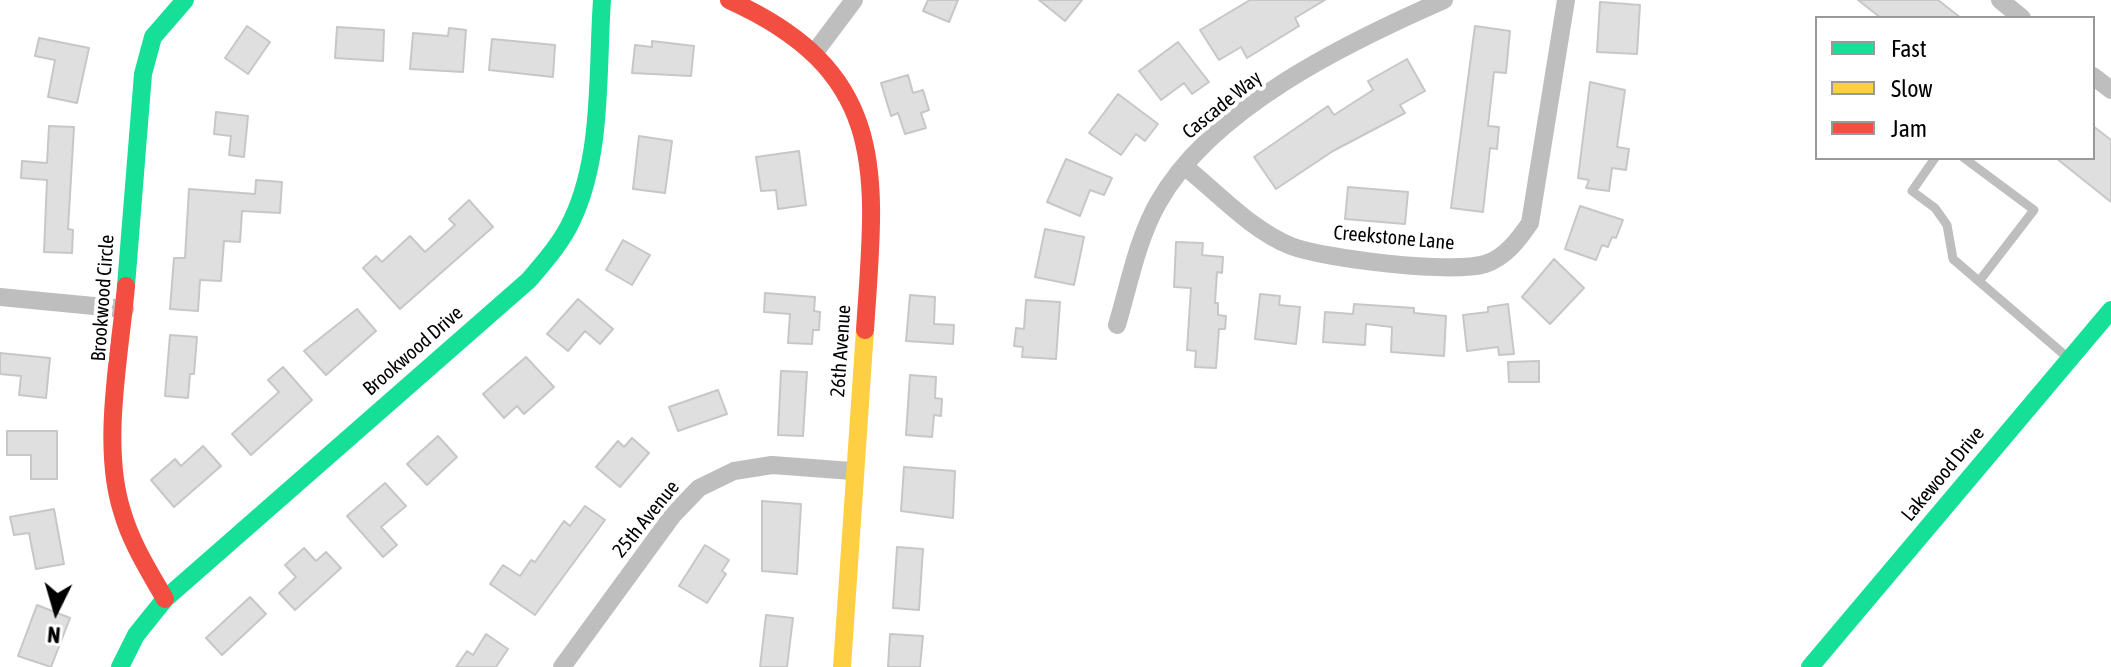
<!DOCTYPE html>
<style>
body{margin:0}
#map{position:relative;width:2111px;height:667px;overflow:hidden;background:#fff;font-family:"Asap Condensed",sans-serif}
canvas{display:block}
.legend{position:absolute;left:1815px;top:16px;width:280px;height:144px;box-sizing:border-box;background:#fff;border:2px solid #999;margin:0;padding:10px 14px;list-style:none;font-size:24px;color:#000}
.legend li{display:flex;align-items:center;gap:16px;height:40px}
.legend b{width:40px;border:2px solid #999}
.north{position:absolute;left:16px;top:571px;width:80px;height:80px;-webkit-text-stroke:6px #fff;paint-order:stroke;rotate:185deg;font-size:22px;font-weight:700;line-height:32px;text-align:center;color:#000}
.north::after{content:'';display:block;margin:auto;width:28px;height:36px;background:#000;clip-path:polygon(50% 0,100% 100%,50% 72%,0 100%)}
</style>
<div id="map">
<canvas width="2111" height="667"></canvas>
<ul class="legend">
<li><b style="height:10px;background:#16e098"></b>Fast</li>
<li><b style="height:10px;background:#ffcf43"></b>Slow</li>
<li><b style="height:10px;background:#f24e42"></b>Jam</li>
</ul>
<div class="north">N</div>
</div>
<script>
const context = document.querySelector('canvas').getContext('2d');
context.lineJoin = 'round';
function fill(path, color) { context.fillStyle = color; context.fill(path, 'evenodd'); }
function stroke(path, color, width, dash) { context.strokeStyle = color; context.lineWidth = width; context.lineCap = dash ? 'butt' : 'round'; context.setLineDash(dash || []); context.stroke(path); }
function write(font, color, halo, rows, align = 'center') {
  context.font = font + ' "Asap Condensed",sans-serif'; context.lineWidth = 8; context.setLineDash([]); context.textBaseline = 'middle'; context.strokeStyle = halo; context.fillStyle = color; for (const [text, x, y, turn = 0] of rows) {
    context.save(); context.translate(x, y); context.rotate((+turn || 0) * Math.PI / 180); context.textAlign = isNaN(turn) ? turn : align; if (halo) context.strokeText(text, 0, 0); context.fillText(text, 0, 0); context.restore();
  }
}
const building = new Path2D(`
 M928 0H958L949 22 923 11Z
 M1039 0H1082L1065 21Z
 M1250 0H1325L1295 18 1299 26 1247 58 1241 47 1219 60 1200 30Z
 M1858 0H1938L1961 18H1881Z
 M1600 2 1640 5 1637 54 1597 52Z
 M247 26 270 42 248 74 225 58Z
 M1475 26 1510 31 1506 73 1494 72 1488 126 1499 127 1497 149 1490 148 1483 212 1451 208Z
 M337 27 384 30 383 61 335 58Z
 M449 28 466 30 463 72 410 69 413 33 448 36Z
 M39 38 89 48 77 103 48 97 55 60 35 56Z
 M492 39 555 45 553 77 489 70Z
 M652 41 694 46 691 76 632 73 635 45 652 47Z
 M1178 42 1209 82 1192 94 1184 83 1161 100 1139 71Z
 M1407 59 1425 91 1400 105 1405 113 1333 151 1276 189 1254 157 1328 106 1334 115 1373 90 1368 81Z
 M908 75 913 93 923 90 929 110 921 113 926 128 905 134 898 113 891 116 881 83Z
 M1590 82 1625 90 1617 147 1629 149 1626 170 1612 168 1609 191 1586 188 1589 180 1578 178Z
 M1118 94 1158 124 1145 141 1136 134 1121 155 1089 133Z
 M216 112 248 116 244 157 229 155 231 136 214 134Z
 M49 126 74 127 68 229 73 230 72 253 44 252 47 180 21 178 22 161 47 163Z
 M2093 126 2111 140V202L2056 158H2093Z
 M639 136 672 141 665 193 633 189Z
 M799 151 806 205 778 209 776 190 761 191 756 157Z
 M1066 159 1112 178 1104 195 1090 190 1080 216 1047 202Z
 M256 180 282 182 280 213 242 211 240 242 224 241 221 281 200 280 198 311 170 309 174 258H185L189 189 255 194Z
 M1348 187 1408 192 1405 224 1345 219Z
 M469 200 493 227 400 309 363 268 376 256 382 262 410 236 425 252 455 225 449 219Z
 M1580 206 1623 220 1616 238 1612 237 1608 247 1602 245 1596 260 1565 249Z
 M1045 229 1084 237 1074 285 1035 277Z
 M623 240 650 255 632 285 606 270Z
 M1176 242 1203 243 1202 255 1223 257 1222 273 1217 272 1215 303H1218V315L1226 316 1225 329H1219L1216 368 1195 367 1196 351 1187 350 1191 288 1174 287Z
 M1554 259 1584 288 1550 324 1522 297Z
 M765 293 815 297 814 311 820 312 819 330H813L812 344 788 343 790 314 764 312Z
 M1260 294 1280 296 1279 305 1300 307 1296 344 1255 339Z
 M910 295 935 297 934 324 954 325 953 344 906 341Z
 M578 299 613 329 600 344 585 331 568 351 547 334Z
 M1026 300 1060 302 1056 359 1022 357 1023 347 1014 346 1016 328 1024 329Z
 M1354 304 1414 308V313L1446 316 1444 356 1391 352 1392 327 1366 324 1365 345 1323 342 1325 312 1353 314Z
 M1508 304 1514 354 1499 355 1498 347 1467 351 1463 315 1488 312V307Z
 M357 309 376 331 326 375 304 351Z
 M170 335 197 337 194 374H190L188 398 165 396Z
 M0 353 50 358 46 398 19 395 21 376 0 374Z
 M526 357 554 387 524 414 517 406 504 418 483 394Z
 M1539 361V382H1509L1508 362Z
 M283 367 312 400 251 455 232 434 279 392 268 380Z
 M781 371 807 372 803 436 778 435Z
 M910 375 936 377 935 398 942 399 941 416 934 415 932 437 906 435Z
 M718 390 727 414 678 431 669 407Z
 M7 431H57V479H31V455H7Z
 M438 436 457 457 427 485 407 464Z
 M632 438 649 453 620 487 596 467 618 441 624 447Z
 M203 446 221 466 174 507 151 480 175 459 181 466Z
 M904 467 955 471 953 518 901 511Z
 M385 483 406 506 381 527 397 545 383 557 347 516Z
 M762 501 801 504 797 574 762 571Z
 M585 506 605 520 535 615 490 584 503 565 520 576 531 560 535 562 564 521 570 526Z
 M54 509 64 564 36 569 29 533 14 535 10 517Z
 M705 545 729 560 722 571 726 574 707 603 679 586Z
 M897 547 923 549 919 610 893 608Z
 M304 548 316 561 326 552 341 568 295 610 279 593 296 577 285 565Z
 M250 597 266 614 222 655 206 638Z
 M37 605 70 618 51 667 18 656Z
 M766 615 793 618 787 667H760Z
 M486 634 508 649 496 667H456L467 651 473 655Z
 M890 634 923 636 920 667H888Z`);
fill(building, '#dfdfdf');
stroke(building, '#c7c7c7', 2);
stroke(new Path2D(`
 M1935 158 1912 191 1935 208 1947 225 1953 259 2067 357
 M1964 158 2034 210 1980 280`), '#bebebe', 9);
stroke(new Path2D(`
 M2000 0 2022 18
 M815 52 854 0
 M2093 76 2111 90
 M1184 166C1218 193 1251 230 1291 246 1325 259 1451 274 1485 264 1505 258 1519 239 1530 223L1566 0
 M0 297 125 309
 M1117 325C1129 285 1137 240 1158 203 1211 108 1348 42 1444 0
 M562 667 673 515 699 488 734 471 772 465 852 471`), '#bebebe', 18);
stroke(new Path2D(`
 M126 286 143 74 153 37 185 0
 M120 667 136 635 165 599 529 280C545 261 562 242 572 220 603 155 597 71 602 0
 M1810 667 2111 310`), '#16e098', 18);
stroke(new Path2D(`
 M842 667 865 330`), '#ffcf43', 18);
stroke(new Path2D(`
 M729 0C893 74 875 177 865 330
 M126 286C120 355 101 445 122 511 131 543 149 571 165 599`), '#f24e42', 18);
write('20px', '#000', '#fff', [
 ["Cascade Way",1222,105,-39],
 ["Creekstone Lane",1394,238,5],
 ["Brookwood Circle",103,298,-86],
 ["Brookwood Drive",413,351,-41],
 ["26th Avenue",841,351,-86],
 ["Lakewood Drive",1943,474,-50],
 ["25th Avenue",646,519,-51]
]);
</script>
